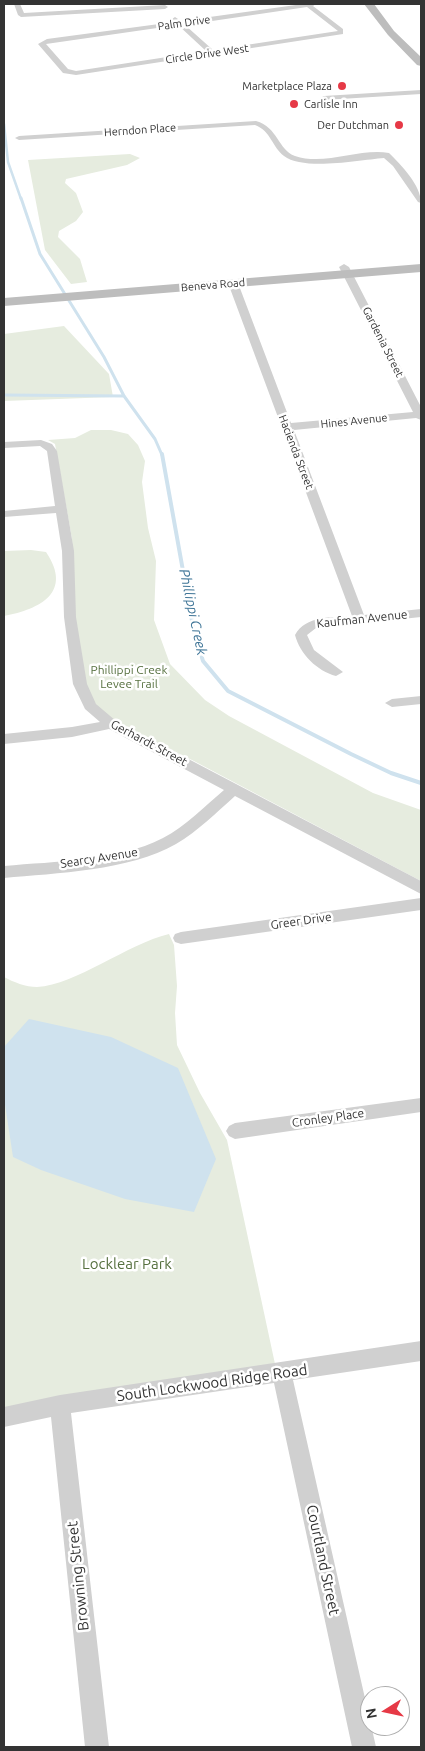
<!DOCTYPE html>
<style>
body{margin:0}
#map{position:relative;width:425px;height:1751px;overflow:hidden;background:#fff;font-family:Ubuntu,sans-serif}
canvas{display:block}
.frame{position:absolute;inset:0;border:5px solid #333;pointer-events:none}
.north{position:absolute;left:360px;top:1686px;width:50px;height:50px;box-sizing:border-box;background:#fff;border:1px solid #adadad;border-radius:50%;rotate:260deg;font-size:14px;font-weight:700;line-height:20px;text-align:center;color:#333}
.north::after{content:'';display:block;margin:auto;width:18px;height:22px;background:#e63946;clip-path:polygon(50% 0,100% 100%,50% 72%,0 100%)}
</style>
<div id="map">
<canvas width="425" height="1751"></canvas>
<div class="frame"></div>
<div class="north">N</div>
</div>
<script>
const context = document.querySelector('canvas').getContext('2d');
context.lineJoin = 'round';
function fill(path, color) { context.fillStyle = color; context.fill(path, 'evenodd'); }
function stroke(path, color, width, dash) { context.strokeStyle = color; context.lineWidth = width; context.lineCap = dash ? 'butt' : 'round'; context.setLineDash(dash || []); context.stroke(path); }
function write(font, color, halo, rows, align = 'center') {
  context.font = font + ' Ubuntu,sans-serif'; context.lineWidth = 5; context.setLineDash([]); context.textBaseline = 'middle'; context.strokeStyle = halo; context.fillStyle = color; for (const [text, x, y, turn = 0] of rows) {
    context.save(); context.translate(x, y); context.rotate((+turn || 0) * Math.PI / 180); context.textAlign = isNaN(turn) ? turn : align; if (halo) context.strokeText(text, 0, 0); context.fillText(text, 0, 0); context.restore();
  }
}
fill(new Path2D(`
 M130 154 140 158 127 165 66 179 65 183 76 193 83 212 76 221 59 231 58 237 80 259 87 282 71 284 45 250 28 160Z
 M64 326 109 374 113 397 4 401V334Z
 M91 430H111L128 434 138 445 145 461 142 482 148 528 156 561 154 620 170 664 205 700 229 716 373 793 421 810V881L192 760 120 725 102 712 90 697 85 681 75 615 72 539 55 444 48 440 75 438Z
 M31 550 46 552C73 592 41 609 4 616V551Z
 M169 934 174 945 177 986 175 1013 177 1045 200 1093 227 1140 275 1364 4 1409V977C13 982 26 987 37 987 76 985 127 944 169 934Z`), '#e6ecdf');
fill(new Path2D(`
 M29 1019 111 1037 178 1068 216 1159 194 1212 125 1199 41 1170 13 1157 4 1098V1047Z`), '#cfe2ee');
stroke(new Path2D(`
 M4 124 8 162 21 199`), '#cfe2ee', 2.5);
stroke(new Path2D(`
 M21 198 40 254 104 357 124 396 155 439 162 455
 M4 395 124 396`), '#cfe2ee', 3);
stroke(new Path2D(`
 M162 454 194 632 203 661 228 691 351 754 391 773 421 783`), '#cfe2ee', 4);
fill(new Path2D(`
 M14 4H20L24 13 165 5 168 7 165 9 21 17 18 15Z
 M303 4H316L313 6 343 29V34L76 75 63 73 38 44 47 39 174 22 172 19 175 17 181 21ZM307 7 338 31 213 50 185 25ZM178 25 206 51 76 71 68 69 46 44Z
 M421 90V94L324 100 320 98 324 96Z
 M256 121C278 127 278 150 295 156 325 166 359 148 389 153 401 165 421 185 421 203L418 202 393 166 384 158C360 160 303 171 284 156 272 147 271 131 255 125L19 140 15 138 19 136Z
 M344 264 349 267 421 407V420L416 418 294 430 364 615 421 609V617L316 628 307 635 314 650 343 672 336 676C317 671 300 654 295 635 306 615 331 618 352 616L228 283 233 280 238 283 291 423 413 412 339 267Z
 M41 440 52 444 57 451 74 551 76 617 87 684 96 704 116 721 421 881V894L235 796C216 813 198 831 176 844 129 871 56 873 4 878V866C56 861 116 862 163 838 186 826 205 806 224 790L109 729 72 737 4 744V734L72 727 100 722 85 709 73 684 64 617 62 551 56 513 4 517V511L55 506 47 451 40 446 4 448V442Z
 M421 696V704L392 707 385 703 392 699Z
 M421 898V910L181 944 175 942 173 938 175 934 181 932Z
 M421 1098V1112L235 1139 229 1136 226 1131 229 1126 235 1123Z
 M421 1341V1361L293 1380 376 1747H352L274 1383 71 1413 109 1747H85L51 1417 4 1427V1407L60 1395Z`), '#d0d0d0');
fill(new Path2D(`
 M364 4H374L394 31 421 57V66L417 65 388 35Z
 M421 264V272L4 306V298Z`), '#bdbdbd');
for (const [x, y, r, color] of [
 [342,86,5,"#e63946"],
 [294,104,5,"#e63946"],
 [399,125,5,"#e63946"]
]) { const dot = new Path2D(); dot.arc(x, y, r, 0, 2 * Math.PI); context.fillStyle = color; context.fill(dot); stroke(dot, '#fff', 2); }
write('11px', '#333', '#fff', [
 ["Palm Drive",184,23,-8],
 ["Circle Drive West",207,54,-8],
 ["Herndon Place",140,130,-4],
 ["Beneva Road",213,285,-5],
 ["Gardenia Street",383,342,63],
 ["Hines Avenue",354,421,-6],
 ["Hacienda Street",296,452,69]
]);
write('11px', '#333', '#fff', [
 ["Marketplace Plaza",332,86],
 ["Carlisle Inn",304,104,"left"],
 ["Der Dutchman",389,125]
], 'right');
write('12px', '#333', '#fff', [
 ["Kaufman Avenue",362,619,-6],
 ["Gerhardt Street",149,743,28],
 ["Searcy Avenue",99,858,-9],
 ["Greer Drive",301,921,-8],
 ["Cronley Place",328,1118,-8]
]);
write('12px', '#56703f', '#fff', [
 ["Phillippi Creek",129,670],
 ["Levee Trail",129,684]
]);
write('italic 14px', '#3f7597', '#fff', [
 ["Phillippi Creek",193,612,78]
]);
write('15px', '#56703f', '#fff', [
 ["Locklear Park",127,1264]
]);
write('15px', '#333', '#fff', [
 ["South Lockwood Ridge Road",212,1383,-8],
 ["Courtland Street",323,1560,78],
 ["Browning Street",78,1576,-96]
]);
</script>
